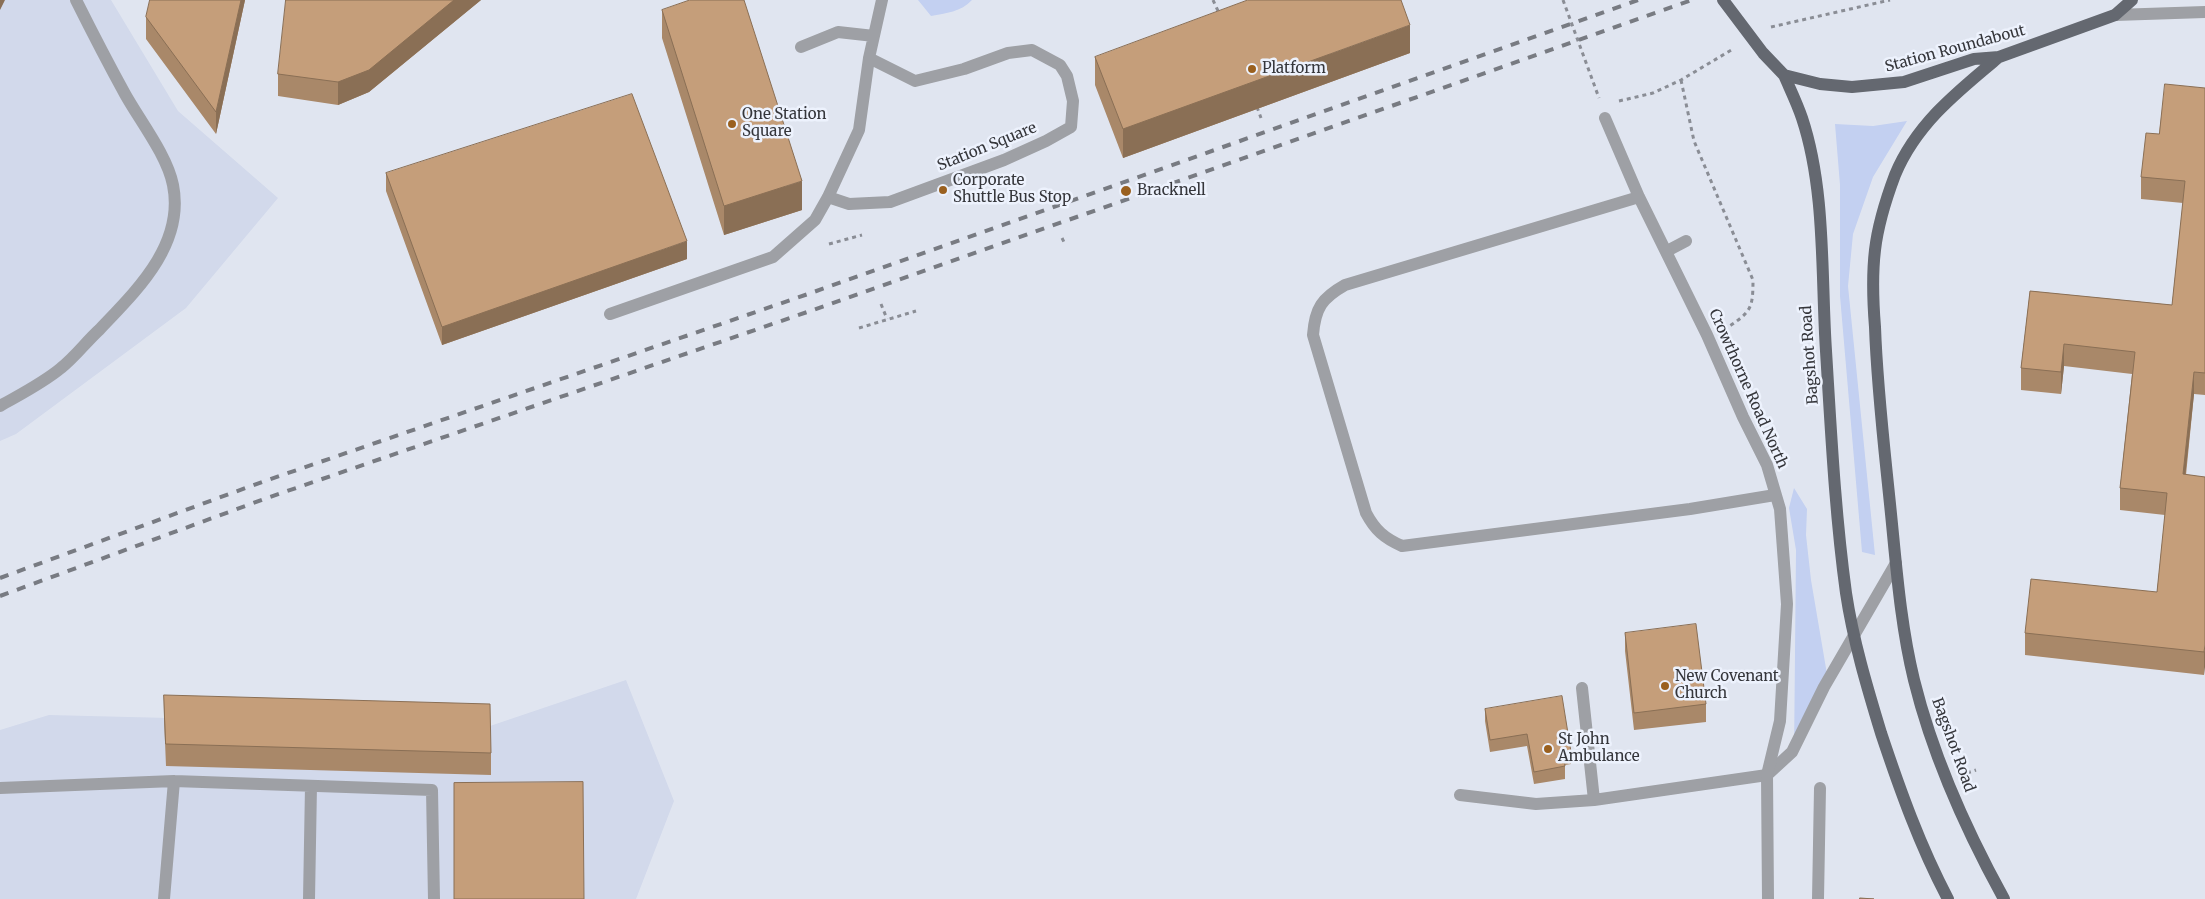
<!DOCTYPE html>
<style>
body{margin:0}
canvas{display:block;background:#e0e5f0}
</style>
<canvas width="2205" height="899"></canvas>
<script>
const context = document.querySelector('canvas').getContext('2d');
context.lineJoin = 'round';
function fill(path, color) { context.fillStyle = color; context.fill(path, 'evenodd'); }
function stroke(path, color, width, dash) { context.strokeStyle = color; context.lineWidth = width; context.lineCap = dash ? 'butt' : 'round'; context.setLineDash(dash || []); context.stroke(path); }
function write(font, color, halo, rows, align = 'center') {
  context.font = font + ' Merriweather,serif'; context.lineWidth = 5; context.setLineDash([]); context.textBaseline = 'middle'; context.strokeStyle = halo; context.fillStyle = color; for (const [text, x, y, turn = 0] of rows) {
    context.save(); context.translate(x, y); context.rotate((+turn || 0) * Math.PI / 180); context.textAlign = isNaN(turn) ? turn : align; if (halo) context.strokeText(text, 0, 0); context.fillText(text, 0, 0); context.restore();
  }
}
fill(new Path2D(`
 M0 0H111L178 111 278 198 186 308 16 434 0 441Z
 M626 680 674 801 636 899H0V730L49 715 490 726Z`), '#d2d9eb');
fill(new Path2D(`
 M918 0H972C961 12 946 13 931 16Z
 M1907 121 1873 177 1853 234 1848 286 1875 555 1862 552 1840 296V185L1835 124 1873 126Z
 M1794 488 1807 509 1806 535 1811 580 1828 680 1794 756 1796 550 1789 508Z`), '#c3d0f1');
stroke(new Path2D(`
 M1213 0 1219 13
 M1563 0 1599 98
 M1771 27 1890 0
 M1681 80 1694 141 1753 280C1753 308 1751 312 1728 327
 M1619 101 1653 93 1681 80 1733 49
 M1257 107 1261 118
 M1045 196 1048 194
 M1062 238 1064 242 1066 241
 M829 244 862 235
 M881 304 887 319
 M859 328 916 311
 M1967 773 1976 770`), '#8a8d95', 3, [4, 4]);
stroke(new Path2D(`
 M801 47 838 32 874 36
 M828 197 849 204 890 202 1004 160 1046 141 1071 127 1073 101 1067 76 1060 65 1032 50 1008 53 964 69 915 81 869 58
 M1667 251 1686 241
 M610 314 773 257 815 220 828 197 859 130 869 58 882 0
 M0 406C21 394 43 383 61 368 75 357 86 342 99 330 136 291 185 245 173 185 167 155 140 121 125 94 108 63 92 32 76 0
 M1582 688 1594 800
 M0 788 174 781 432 790 434 899
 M1460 795 1536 804 1594 800 1767 775 1792 752 1824 687 1896 563
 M164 899 174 781
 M309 899 311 786
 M1818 899 1820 788`), '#9ea0a5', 12);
stroke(new Path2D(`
 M2115 15 2205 12
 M1605 118 1639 197 1707 335 1743 417 1767 465 1780 509 1787 604 1780 721 1767 775 1768 899
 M1639 197 1345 285C1322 298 1315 308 1313 335L1366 513C1375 530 1384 538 1402 546L1690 509 1775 495`), '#9ea0a5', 12);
stroke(new Path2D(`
 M1723 0 1763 53 1784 75 1820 84 1852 87 1904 82 1974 59 1999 57 2115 15 2132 0
 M1999 57C1958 91 1916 124 1895 175 1886 199 1878 224 1875 250 1872 275 1873 302 1875 327 1877 386 1884 445 1890 504 1896 562 1900 623 1914 680 1933 757 1966 830 2004 899
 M1784 75C1790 89 1797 103 1802 118 1826 190 1821 276 1826 351 1831 431 1835 513 1846 593 1853 640 1867 687 1881 733 1900 790 1920 846 1948 899`), '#646870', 12);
stroke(new Path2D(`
 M0 578 262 482 808 294 1638 0
 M0 596 267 498 813 310 1692 0`), '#787b82', 4, [9, 9]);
fill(new Path2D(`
 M150 0H245L216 134 146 39V17Z
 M286 0H481L369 92 338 105 278 96V74Z
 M662 10 802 210 724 235 662 38Z
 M1410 53 1123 158 1095 85V57Z
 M2205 88V395L2194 394 2186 475 2205 477 2204 675 2025 655V633L2157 592 2165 515 2120 510V488L2132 374 2064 366 2061 394 2021 390V368L2030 291 2172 305 2183 203 2141 199V177L2159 134Z
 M386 173 687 259 442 345 386 191Z
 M1625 633 1706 704V722L1634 730 1625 651Z
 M164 695 491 753V775L166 766 164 717Z
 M1485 709 1571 752V764L1565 765V779L1534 784 1527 746 1490 752 1485 721Z`), '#a98869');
fill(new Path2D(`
 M0 0H5L0 10Z
 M241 0H245L216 134V112Z
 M454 0H481L369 92 338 105V82Z
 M1410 25V53L1123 158V129Z
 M802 181V210L724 235V206Z
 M687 241V259L442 345V327Z
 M2064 344V366L2061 394V372Z
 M2194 372V394L2183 496V474Z
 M2205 645V667L2204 675V652Z`), '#8a6f55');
const building = new Path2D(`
 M150 0H241L216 112 146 17Z
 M286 0H454L369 70 338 82 278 74Z
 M690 0H744L802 181 724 206 662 10Z
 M1248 0H1401L1410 25 1123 129 1095 57Z
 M2165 84 2205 88V373L2194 372 2183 474 2205 477V645L2204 652 2025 633 2031 579 2157 592 2167 493 2120 488 2135 352 2064 344 2061 372 2021 368 2030 291 2172 305 2185 181 2141 177 2146 133 2159 134Z
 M632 94 687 241 442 327 386 173Z
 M1696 624 1706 704 1634 713 1625 633Z
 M164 695 490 704 491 753 166 744Z
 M1562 696 1571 752 1563 753 1565 766 1534 772 1527 734 1490 740 1485 709Z
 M583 782 584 899H454V783Z
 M1860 898 1874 899H1860Z`);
fill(building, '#c59e7a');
stroke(building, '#8a6f55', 1);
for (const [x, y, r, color] of [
 [1252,69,5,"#9a601f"],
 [732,124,5,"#9a601f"],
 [943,190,5,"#9a601f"],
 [1126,191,6,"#9a601f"],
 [1665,686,5,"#9a601f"],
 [1548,749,5,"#9a601f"]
]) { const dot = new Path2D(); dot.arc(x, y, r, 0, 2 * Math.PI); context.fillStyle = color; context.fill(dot); stroke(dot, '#edf2fd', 2); }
write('15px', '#35363b', '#edf2fd', [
 ["Station Roundabout",1955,49,-15],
 ["Station Square",987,147,-22],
 ["Bagshot Road",1810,355,-94],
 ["Crowthorne Road North",1748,389,66],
 ["Bagshot Road",1953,745,70]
]);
write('15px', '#35363b', '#edf2fd', [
 ["Platform",1262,69],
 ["One Station",742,115],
 ["Square",742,132],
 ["Corporate",953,181],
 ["Shuttle Bus Stop",953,198],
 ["Bracknell",1137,191],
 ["New Covenant",1675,677],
 ["Church",1675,694],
 ["St John",1558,740],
 ["Ambulance",1558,757]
], 'left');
</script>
